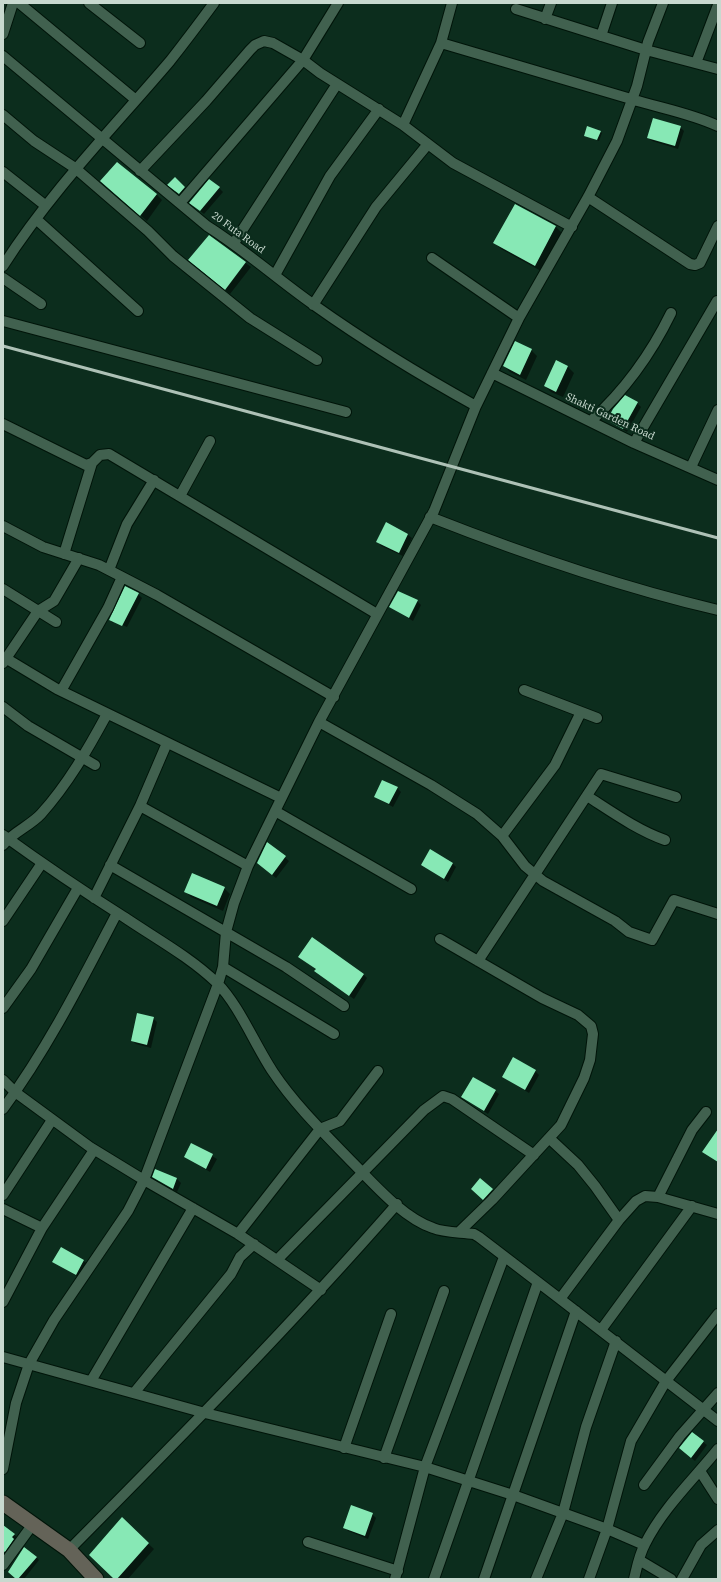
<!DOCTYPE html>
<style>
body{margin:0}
#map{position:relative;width:721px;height:1582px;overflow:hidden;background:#0c2d1d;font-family:"Source Serif 4",serif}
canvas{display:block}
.frame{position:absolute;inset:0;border:4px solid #c8d9cf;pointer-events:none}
</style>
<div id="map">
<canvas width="721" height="1582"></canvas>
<div class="frame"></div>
</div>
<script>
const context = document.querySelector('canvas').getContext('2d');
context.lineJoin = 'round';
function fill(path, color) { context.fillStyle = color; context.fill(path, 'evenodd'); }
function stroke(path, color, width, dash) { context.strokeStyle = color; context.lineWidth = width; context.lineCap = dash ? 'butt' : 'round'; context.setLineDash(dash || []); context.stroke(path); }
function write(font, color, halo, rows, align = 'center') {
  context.font = font + ' "Source Serif 4",serif'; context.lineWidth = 4; context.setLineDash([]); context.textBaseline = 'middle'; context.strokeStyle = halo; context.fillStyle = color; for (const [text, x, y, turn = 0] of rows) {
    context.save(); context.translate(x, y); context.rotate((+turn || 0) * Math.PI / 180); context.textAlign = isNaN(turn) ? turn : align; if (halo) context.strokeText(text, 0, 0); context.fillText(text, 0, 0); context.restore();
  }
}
fill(new Path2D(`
 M680 127 684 131 678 149 652 141 648 137Z
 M600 131 602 133 599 141 585 135Z
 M175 178 189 191 183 197 172 188Z
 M108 187 156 194 162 200 147 221Z
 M219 188 223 192 204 214 194 206Z
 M515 205 556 227 562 233 541 271 501 249 495 243Z
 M209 236 251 267 230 294 194 265Z
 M531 350 537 356 526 380 510 372 504 366Z
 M556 361 568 367 574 373 563 397 551 392 545 386Z
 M637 403 641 407 627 432 608 420Z
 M386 524 408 535 412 538 403 556 381 546 378 542Z
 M138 594 142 598 127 627 113 621V623L110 620Z
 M417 601 421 605 413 621 390 607Z
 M397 788 401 792 393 807 375 797Z
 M267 843 289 861 276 878 258 863Z
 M452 863 456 867 448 882 422 865Z
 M224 888 230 894 223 911 191 897 185 891Z
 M300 957 363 974 367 978 354 999 320 975 316 971 317 970Z
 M153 1018 157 1022 151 1048 136 1044 132 1040Z
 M535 1071 539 1075 529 1093 503 1077Z
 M495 1091 499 1094 488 1114 462 1097Z
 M192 1144 217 1159 210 1172 185 1157Z
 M156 1170 177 1179 181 1183 177 1192 153 1177Z
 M480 1179 496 1194 487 1203 472 1189Z
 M61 1248 88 1264 80 1278 54 1262Z
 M703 1442 707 1445 695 1461 684 1452Z
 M372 1514 376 1518 368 1539 348 1531 344 1527Z
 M122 1519 154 1549 128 1579H115Z
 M3 1526 18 1538 9 1555 3 1551Z
 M36 1557 39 1560 24 1579H17Z`), '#0007');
fill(new Path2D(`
 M653 118 681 126 675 146 647 138Z
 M587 126 601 131 597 140 584 136Z
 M117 162 157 194 140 216 100 181Z
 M175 177 185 187 179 194 167 185Z
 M209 179 220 187 200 211 189 203Z
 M515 204 556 226 535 266 493 243Z
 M209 235 246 262 225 290 188 260Z
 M515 341 532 349 520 375 503 366Z
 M556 360 568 366 556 392 544 386Z
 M625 395 638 402 623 429 607 420 613 409Z
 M386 522 408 534 399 553 376 542Z
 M125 586 139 593 122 626 109 620Z
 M398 591 418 600 409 618 389 607Z
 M382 780 398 787 389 804 374 797Z
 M267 842 286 856 272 875 257 863Z
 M430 849 453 863 444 879 421 865Z
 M192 873 225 887 217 906 184 892Z
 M312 937 364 974 349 996 314 971 316 969 298 957Z
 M137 1013 154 1017 147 1045 131 1041Z
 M513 1057 536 1070 525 1090 502 1077Z
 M473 1077 496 1090 484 1111 461 1097Z
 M718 1129V1162L702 1152Z
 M191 1143 213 1154 206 1169 184 1157Z
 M155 1169 177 1178 173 1189 152 1177Z
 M480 1178 493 1189 483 1200 471 1189Z
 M61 1247 84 1260 76 1275 52 1262Z
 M692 1432 704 1441 691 1458 679 1448Z
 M351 1505 373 1513 365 1536 343 1528Z
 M122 1517 149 1543 117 1579H114L89 1555Z
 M3 1525 15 1534 12 1537 14 1539 5 1552 3 1551Z
 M24 1547 37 1557 18 1579H16L8 1572Z`), '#87e8b5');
const street = new Path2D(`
 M19 3 136 100
 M89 3 140 43
 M516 9 646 50 718 69
 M545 19 551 3
 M3 34 13 3
 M601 36 612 3
 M441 43C504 61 567 80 631 99 660 108 690 113 718 126
 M3 56 207 226C245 250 277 279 314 305 366 342 420 375 476 406
 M696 63 718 5
 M3 115 34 141 75 168 148 231 173 256 250 318 317 360
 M403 125 441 43 452 3
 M140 171 206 101 250 50 255 45 264 41 273 43 303 60 320 73 403 125 453 163 572 227
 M3 172 46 206
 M588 197 690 264 695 265 700 263 718 226
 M180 203 303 60 338 3
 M36 219 138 311
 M234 243 337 84
 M432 258 519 318
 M3 266C51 191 113 128 170 61 185 42 200 22 214 3
 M275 275 330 176 379 109
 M3 278 41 304
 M313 305 376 207 428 144
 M3 321 346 412
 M492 373 634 443 718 480
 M591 421C624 391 651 354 671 313
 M3 424 86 465 92 463 100 455 109 454 377 614
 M634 443 717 301
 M691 467 718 410
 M180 496 210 441
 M430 517C524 554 620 587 718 610
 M3 526 43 547 99 565 157 595 334 697
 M64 554 92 463
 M109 570 127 524 154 480
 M3 589 56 622
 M7 659 57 689 281 798
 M3 663 38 611 54 601 79 558
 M524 690 597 718
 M61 691 108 608 122 577
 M3 707 28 726 95 765
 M319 722 431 785 477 814 502 836 525 866 543 881 615 921 629 932 652 940 674 900 718 914
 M587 796C612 812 637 830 665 840
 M140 806 248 866
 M275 811 411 889
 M3 835C43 864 83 891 124 917 155 938 190 957 217 983 239 1005 255 1045 273 1072 295 1105 325 1134 352 1162 374 1184 403 1218 433 1228 445 1233 460 1232 474 1234L479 1237 560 1299
 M502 836 555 765 581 712
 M3 845C13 832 30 826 41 814 68 784 88 749 107 714
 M110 865 286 967 344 1006
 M94 898 140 806 167 743
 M3 921 42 863
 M440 939 542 998 578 1015 591 1026 593 1034 590 1060 584 1078 561 1125 492 1200 459 1232
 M478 961 601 774 676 797
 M223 967 334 1034
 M3 1008 31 969 78 888
 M3 1080 15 1092 90 1147 144 1180 238 1234 321 1290
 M3 1109C48 1048 82 980 117 913
 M549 1138 578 1165 595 1186 619 1220
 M3 1195 52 1120
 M658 1197 692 1130 706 1112
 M3 1209 42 1228
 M718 1214 658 1197 645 1196 636 1201 619 1220 560 1299 718 1421
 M238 1234 320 1129 340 1121 378 1071
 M277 1260 424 1110 443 1096 452 1099 534 1155
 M3 1302 42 1228 94 1150
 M601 1330 692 1206
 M3 1357 205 1413 425 1467 513 1495 607 1529 644 1545
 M91 1381 193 1208
 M134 1393 231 1274 240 1257 254 1244
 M344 1448 391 1314
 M384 1458 444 1291
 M3 1469 16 1403 29 1364 54 1320 128 1211 144 1180 218 984 223 967 226 932 234 903 248 866 319 722 434 511 476 406 519 318 588 197 617 141 637 86 648 42 663 3
 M700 1471 718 1499
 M644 1485 680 1436 718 1393
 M308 1542 398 1571
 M69 1550C181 1437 292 1324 397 1204
 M639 1560 671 1579
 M3 1565 33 1524
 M395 1579 425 1467 504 1257
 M434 1579 538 1282
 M484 1579 576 1311
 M536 1579 563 1513 586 1427 616 1341
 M589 1579 607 1529 631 1441 666 1381 718 1314
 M634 1579C637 1567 639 1555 645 1544 663 1508 693 1480 718 1449
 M682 1579 701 1545 718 1530`);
const secondary = new Path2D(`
 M3 1503 69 1550 96 1579`);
stroke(street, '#001409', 12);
stroke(secondary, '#001409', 17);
stroke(street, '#41614f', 10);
stroke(secondary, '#646358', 15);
stroke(new Path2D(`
 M3 346 718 538`), '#aec1b6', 3);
write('11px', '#c8d9cf', '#0c2d1d', [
 ["20 Futa Road",238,233,36],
 ["Shakti Garden Road",610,417,25]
]);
</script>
